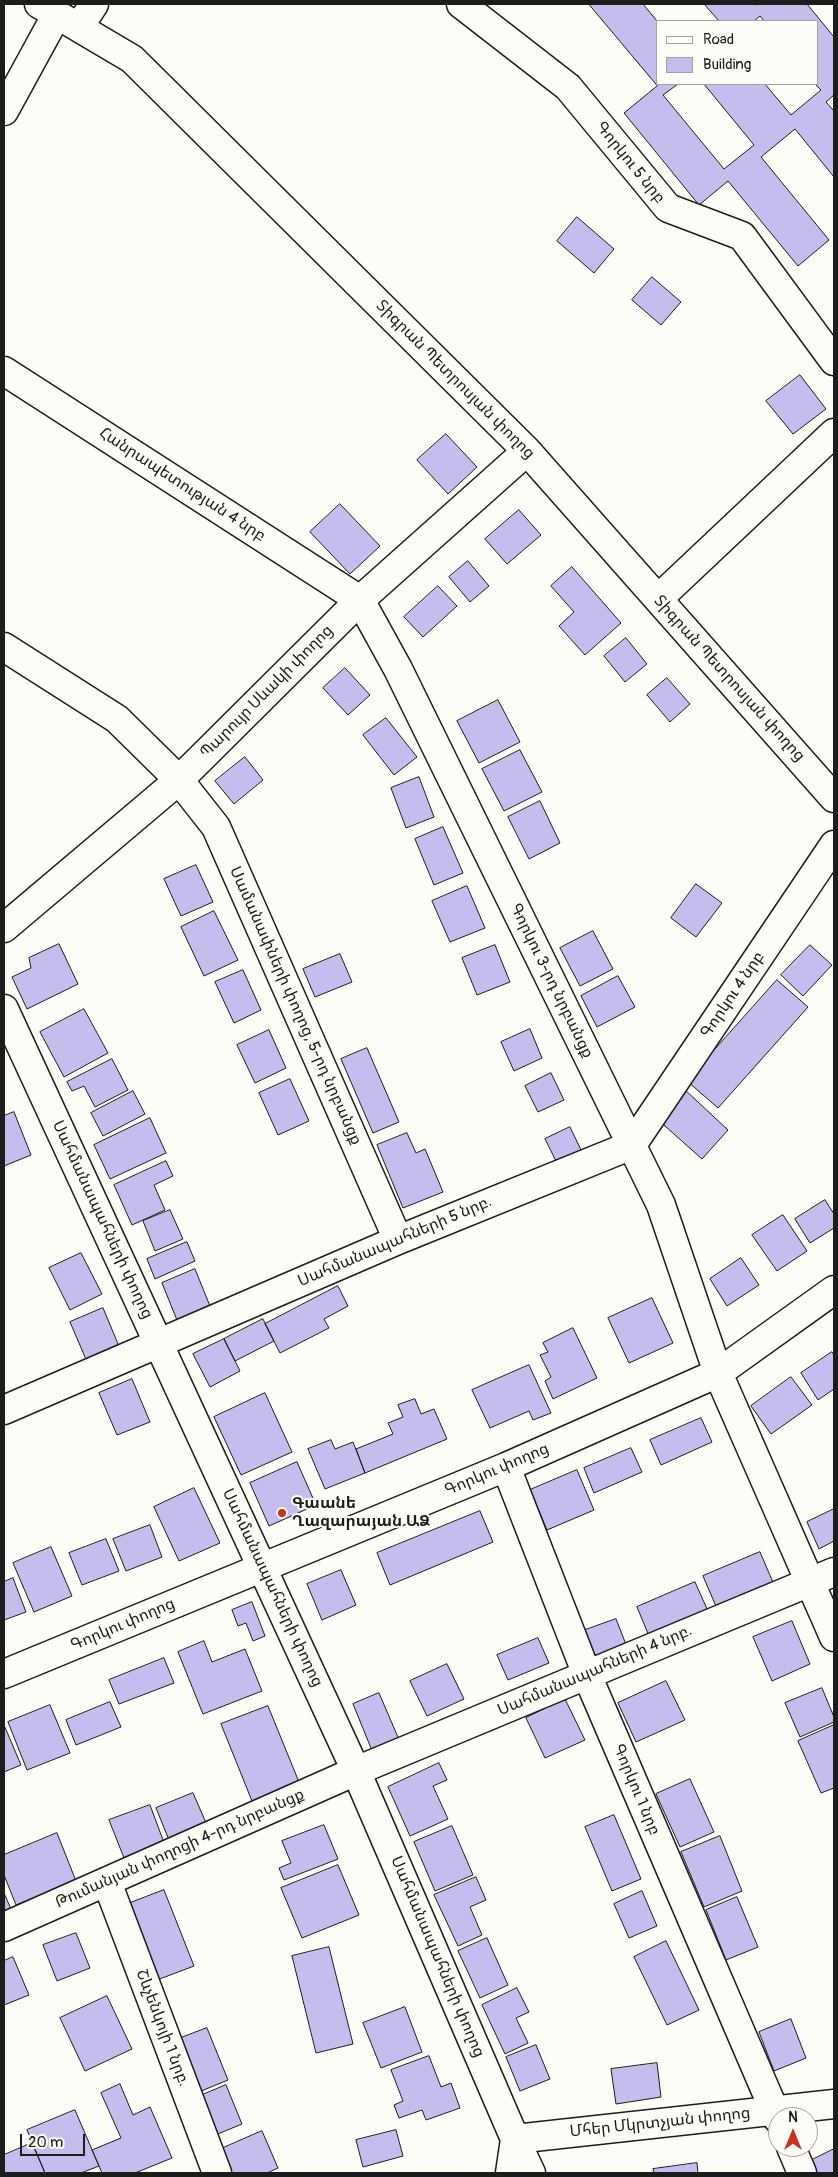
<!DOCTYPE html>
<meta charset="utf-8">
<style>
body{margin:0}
#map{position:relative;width:838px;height:2177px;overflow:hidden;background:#fdfcf7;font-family:Pangolin,sans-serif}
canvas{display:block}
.frame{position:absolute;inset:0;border:5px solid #1c1c1c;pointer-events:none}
.legend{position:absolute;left:656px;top:20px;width:162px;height:65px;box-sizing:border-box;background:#fdfcf7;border:1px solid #a3a29f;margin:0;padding:6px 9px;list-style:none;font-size:15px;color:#1c1c1c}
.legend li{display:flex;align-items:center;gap:10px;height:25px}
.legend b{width:25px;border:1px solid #a3a29f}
.north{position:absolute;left:768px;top:2107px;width:50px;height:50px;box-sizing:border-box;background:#fdfcf7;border:1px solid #a3a29f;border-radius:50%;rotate:0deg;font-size:14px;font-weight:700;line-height:20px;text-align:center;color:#1c1c1c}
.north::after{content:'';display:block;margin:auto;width:18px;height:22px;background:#c8321e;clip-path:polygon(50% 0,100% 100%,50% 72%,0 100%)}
.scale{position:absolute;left:20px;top:2134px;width:65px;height:22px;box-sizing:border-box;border:2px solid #1c1c1c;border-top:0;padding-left:6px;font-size:15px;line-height:18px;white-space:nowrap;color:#1c1c1c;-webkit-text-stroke:4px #fdfcf7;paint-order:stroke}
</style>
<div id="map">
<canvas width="838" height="2177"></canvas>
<div class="frame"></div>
<ul class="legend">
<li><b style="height:6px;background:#fdfcf7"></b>Road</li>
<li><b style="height:14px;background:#c6bdef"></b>Building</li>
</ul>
<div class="north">N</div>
<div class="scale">20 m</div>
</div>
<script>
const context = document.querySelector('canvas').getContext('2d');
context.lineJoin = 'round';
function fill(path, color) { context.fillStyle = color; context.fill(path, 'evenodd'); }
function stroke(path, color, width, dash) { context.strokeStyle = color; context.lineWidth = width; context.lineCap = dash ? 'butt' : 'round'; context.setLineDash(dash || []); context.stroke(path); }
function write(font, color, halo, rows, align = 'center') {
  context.font = font + ' Pangolin,"Noto Sans Armenian",sans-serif'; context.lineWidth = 4; context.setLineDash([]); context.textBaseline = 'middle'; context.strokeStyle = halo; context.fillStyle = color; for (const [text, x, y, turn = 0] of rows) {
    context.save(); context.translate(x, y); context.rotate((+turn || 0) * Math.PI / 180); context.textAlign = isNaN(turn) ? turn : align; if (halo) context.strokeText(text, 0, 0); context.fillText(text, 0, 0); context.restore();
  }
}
const building = new Path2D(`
 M589 4H643L657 21V84H678L663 95 724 169 754 145 704 84H765L791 115 821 90 815 84 817 21H764L760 16 754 21H719L704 4H755L756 5 758 4H807L834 37V95L826 102 834 111V177L795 129 761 157 829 240 798 266 728 181 699 205 624 113 657 86Z
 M577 217 614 249 594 273 557 241Z
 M652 277 681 302 661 325 632 300Z
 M800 375 826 409 793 434 766 401Z
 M446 434 477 467 448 494 417 460Z
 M340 504 380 546 350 574 310 532Z
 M519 510 541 535 507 564 485 539Z
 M468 561 489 586 470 602 449 577Z
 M572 567 621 623 585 655 559 626 574 612 551 586Z
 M438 586 457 606 423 637 404 617Z
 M626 638 647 664 625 682 604 656Z
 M345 668 370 695 348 715 323 688Z
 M667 678 690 704 670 722 647 695Z
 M498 700 520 742 479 763 457 721Z
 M386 718 417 757 394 775 363 735Z
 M520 750 542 792 504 811 482 769Z
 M245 757 263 780 234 804 215 781Z
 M419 777 434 817 406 828 391 788Z
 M540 801 560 843 529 859 508 817Z
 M443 827 463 873 434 885 415 839Z
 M196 865 213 902 181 916 164 879Z
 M696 884 722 903 696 937 671 918Z
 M467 886 485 928 450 942 432 901Z
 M214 911 238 960 204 976 181 927Z
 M593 931 613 969 580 986 560 948Z
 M59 944 78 984 27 1009 12 977 31 968 29 958Z
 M495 945 510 982 477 995 462 958Z
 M810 945 832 965 803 996 781 975Z
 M340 954 352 982 315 997 303 969Z
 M243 970 261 1010 234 1023 215 982Z
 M618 976 635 1007 597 1027 581 996Z
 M777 980 808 1007 718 1108 687 1081Z
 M84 1009 108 1053 64 1077 40 1032Z
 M530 1029 542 1058 514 1071 501 1042Z
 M269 1030 286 1068 255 1083 237 1045Z
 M367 1048 399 1122 373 1133 341 1059Z
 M112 1059 128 1090 95 1107 84 1086 72 1091 67 1082Z
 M551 1073 564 1100 538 1112 525 1086Z
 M290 1079 309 1121 278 1135 259 1093Z
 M683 1088 728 1130 702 1159 656 1118Z
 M133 1091 145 1114 103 1136 91 1113Z
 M14 1112 31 1155 4 1166V1116Z
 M150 1118 166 1153 110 1179 94 1145Z
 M570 1127 582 1152 557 1163 545 1139Z
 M407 1133 416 1153 425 1149 443 1192 403 1208 377 1145Z
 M166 1161 173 1176 154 1185 165 1210 132 1225 114 1185Z
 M825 1200 834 1214V1228L810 1243 795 1219Z
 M170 1210 183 1239 155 1251 143 1221Z
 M783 1215 807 1251 777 1271 752 1235Z
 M187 1242 195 1261 155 1279 147 1259Z
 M81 1253 102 1294 70 1310 49 1268Z
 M741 1258 759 1285 727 1306 710 1279Z
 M195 1269 212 1311 179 1325 162 1283Z
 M338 1286 348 1306 324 1319 329 1328 280 1353 265 1324Z
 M652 1298 673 1343 629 1363 608 1318Z
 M103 1308 121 1351 88 1364 70 1322Z
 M263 1319 274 1341 235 1361 224 1339Z
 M573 1328 597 1378 553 1399 545 1381 551 1377 540 1355 548 1352 543 1343Z
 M224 1339 240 1371 210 1387 193 1354Z
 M832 1352 834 1355V1389L818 1400 801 1373Z
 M529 1365 551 1413 533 1420 529 1411 490 1428 472 1390Z
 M791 1377 812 1405 771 1434 751 1406Z
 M132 1379 150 1422 117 1435 99 1393Z
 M265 1393 292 1452 241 1475 214 1417Z
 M415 1399 421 1414 434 1409 447 1439 365 1473 356 1449 393 1434 388 1423 403 1417 398 1405Z
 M701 1418 712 1442 661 1465 650 1440Z
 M331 1440 335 1449 353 1442 365 1473 325 1489 308 1449Z
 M631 1448 642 1472 594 1493 584 1468Z
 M297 1462 316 1505 269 1526 250 1483Z
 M577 1470 594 1510 547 1530 530 1490Z
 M194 1488 220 1543 179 1561 154 1507Z
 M834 1509V1541L819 1549 807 1522Z
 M480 1511 493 1542 390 1585 377 1553Z
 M150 1525 162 1557 126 1571 113 1539Z
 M106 1539 119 1571 82 1585 69 1553Z
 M51 1547 72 1596 34 1612 13 1563Z
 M760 1552 775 1587 718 1611 703 1576Z
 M341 1570 356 1605 322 1620 307 1584Z
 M13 1578 26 1612 4 1620V1582Z
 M695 1582 708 1611 649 1636 637 1607Z
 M252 1602 265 1636 253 1641 246 1623 238 1626 232 1610Z
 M616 1619 629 1652 590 1667 577 1633Z
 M792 1621 810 1664 772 1681 753 1637Z
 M538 1638 549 1663 508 1680 497 1655Z
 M204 1641 212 1662 245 1649 262 1691 203 1714 178 1652Z
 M164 1658 174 1683 119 1704 109 1680Z
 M447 1664 464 1699 427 1716 410 1681Z
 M666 1681 685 1720 636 1742 618 1703Z
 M822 1688 834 1717V1722L800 1737 785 1703Z
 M379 1693 400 1742 373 1753 353 1704Z
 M565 1699 585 1740 545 1758 526 1718Z
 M110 1702 121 1727 76 1745 66 1720Z
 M50 1705 70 1753 27 1770 8 1722Z
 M268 1706 301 1787 254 1806 221 1724Z
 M4 1725 21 1765 4 1772Z
 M834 1725V1788L821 1793 798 1741Z
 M439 1763 447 1780 433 1786 448 1819 410 1836 388 1787Z
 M690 1779 714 1832 680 1847 656 1794Z
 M193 1793 207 1825 169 1840 156 1808Z
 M150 1805 166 1848 126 1863 109 1820Z
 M614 1815 641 1879 612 1891 585 1827Z
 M324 1825 338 1859 284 1880 279 1868 291 1863 282 1841Z
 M452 1826 473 1875 435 1891 414 1842Z
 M57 1833 76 1881 16 1905 4 1875V1855Z
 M720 1836 742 1891 704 1907 681 1852Z
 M338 1865 359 1915 302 1938 281 1888Z
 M476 1877 486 1900 470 1907 482 1935 458 1946 434 1895Z
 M164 1890 194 1966 149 1983 120 1907Z
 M642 1891 657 1926 629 1938 614 1904Z
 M4 1893 11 1909 4 1912Z
 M737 1897 758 1947 726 1960 706 1910Z
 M76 1933 90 1968 57 1981 43 1945Z
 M487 1938 508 1985 480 1998 458 1951Z
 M666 1941 699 2010 667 2025 634 1957Z
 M329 1947 353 2044 316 2053 292 1956Z
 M13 1957 29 1995 4 2005V1961Z
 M517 1988 529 2012 516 2018 528 2043 505 2054 482 2005Z
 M107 1996 132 2049 85 2071 60 2018Z
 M405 2007 422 2052 381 2068 363 2023Z
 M791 2019 806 2058 774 2071 759 2032Z
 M207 2028 228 2080 194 2094 173 2041Z
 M536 2045 550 2079 520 2091 506 2057Z
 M429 2056 441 2087 451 2083 460 2108 426 2120 422 2110 399 2118 394 2105 403 2101 391 2070Z
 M657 2063 661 2097 616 2104 611 2069Z
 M120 2084 133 2115 150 2107 172 2158 135 2173H102L92 2150 121 2138 101 2093Z
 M226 2085 242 2124 208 2138 193 2099Z
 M75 2110 99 2166 81 2173H45L27 2130Z
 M396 2130 403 2156 363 2167 356 2140Z
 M262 2131 278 2168 267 2173H224L214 2152Z
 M32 2143 45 2173H4V2155Z
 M834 2149V2173H811L806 2163Z
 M697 2163 698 2173H654L653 2169Z`);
fill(building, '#c6bdef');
stroke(building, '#1c1c1c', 1);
const minor = new Path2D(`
 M39 4 132 59 527 451 834 798
 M461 4 568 87 668 208 742 236 834 361
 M79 27 94 4
 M4 111 57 14
 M4 371 360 600 398 669 661 1205 718 1373 834 1637
 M658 599 834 433
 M4 647 117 719 179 780 216 827 398 1240
 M4 928 179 780 360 600 527 451
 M4 1009 356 1771 515 2139 510 2173
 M4 1410 398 1240 632 1145 834 845
 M506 1467 587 1675 778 2119
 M4 1674 506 1467 718 1373 834 1290
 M107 1882 217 2173
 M4 1927 356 1771 834 1572
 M791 2147 802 2173
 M531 2173 515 2139 834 2104`);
stroke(minor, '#1c1c1c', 31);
stroke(minor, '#fdfcf7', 28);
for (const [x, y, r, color] of [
 [282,1513,5,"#c8321e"]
]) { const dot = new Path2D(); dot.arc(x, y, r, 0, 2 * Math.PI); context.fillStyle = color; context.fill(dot); stroke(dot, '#fdfcf7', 2); }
write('16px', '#1c1c1c', '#fdfcf7', [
 ["Գորկու 5 նրբ",630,163,51],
 ["Տիգրան Պետրոսյան փողոց",455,380,45],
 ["Հանրապետության 4 նրբ",182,485,33],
 ["Տիգրան Պետրոսյան փողոց",729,679,48],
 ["Պարույր Սևակի փողոց",267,692,-45],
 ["Գորկու 3-րդ նրբանցք",551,981,64],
 ["Գորկու 4 նրբ",733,995,-56],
 ["Սամանափների փողոց, 5-րդ նրբանցք",295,1006,66],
 ["Սահմանապահների փողոց",102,1220,65],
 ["Սահմանապահների 5 նրբ.",395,1242,-23],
 ["Գորկու փողոց",497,1470,-23],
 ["Սահմանապահների փողոց",272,1588,65],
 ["Գորկու փողոց",123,1625,-23],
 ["Սահմանապահների 4 նրբ.",595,1671,-23],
 ["Գորկու 1 նրբ",636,1790,67],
 ["Թումանյան փողոցի 4-րդ նրբանցք",180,1849,-24],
 ["Սահմանապահների փողոց",437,1957,67],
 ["Շևչենկոյի 1 նրբ.",162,2028,69],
 ["Մհեր Մկրտչյան փողոց",660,2123,-6]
]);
write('bold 16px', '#1c1c1c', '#fdfcf7', [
 ["Գաանե",292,1504],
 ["Ղազարայան ԱՁ",292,1522]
], 'left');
</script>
